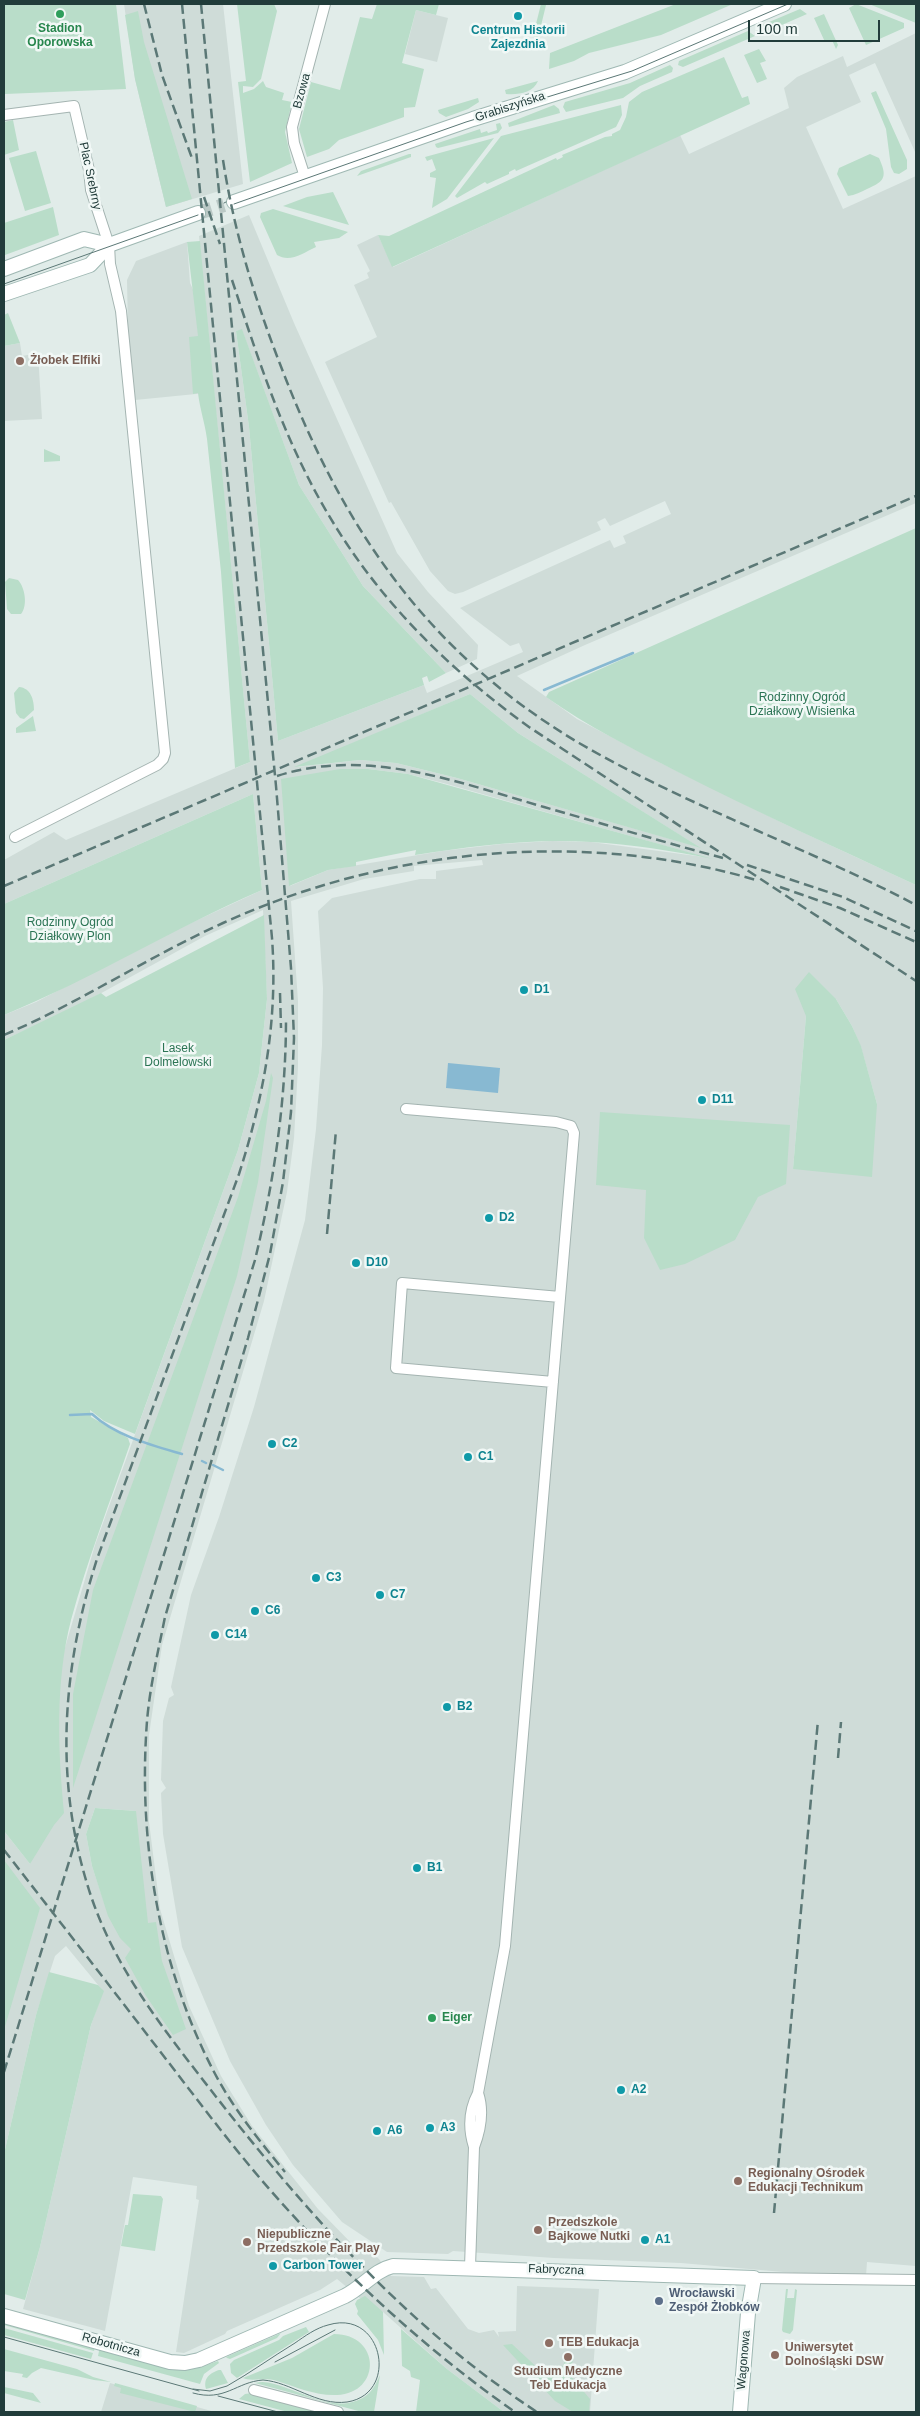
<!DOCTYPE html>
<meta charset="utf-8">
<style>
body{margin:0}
#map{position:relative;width:920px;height:2416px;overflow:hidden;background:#e1ece9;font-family:Arial,sans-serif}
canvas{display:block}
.frame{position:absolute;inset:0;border:5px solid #213c3a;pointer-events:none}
.scale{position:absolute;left:748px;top:20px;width:132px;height:22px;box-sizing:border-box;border:2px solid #213c3a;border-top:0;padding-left:6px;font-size:15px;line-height:18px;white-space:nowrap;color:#213c3a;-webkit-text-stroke:4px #f1f8f6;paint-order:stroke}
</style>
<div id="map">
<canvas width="920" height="2416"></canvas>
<div class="frame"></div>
<div class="scale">100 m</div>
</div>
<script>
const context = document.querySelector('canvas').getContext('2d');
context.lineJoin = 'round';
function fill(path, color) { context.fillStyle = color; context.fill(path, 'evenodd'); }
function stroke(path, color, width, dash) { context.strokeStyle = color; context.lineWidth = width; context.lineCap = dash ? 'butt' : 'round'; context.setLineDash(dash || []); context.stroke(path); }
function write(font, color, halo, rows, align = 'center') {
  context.font = font + ' Arial,sans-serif'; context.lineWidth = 5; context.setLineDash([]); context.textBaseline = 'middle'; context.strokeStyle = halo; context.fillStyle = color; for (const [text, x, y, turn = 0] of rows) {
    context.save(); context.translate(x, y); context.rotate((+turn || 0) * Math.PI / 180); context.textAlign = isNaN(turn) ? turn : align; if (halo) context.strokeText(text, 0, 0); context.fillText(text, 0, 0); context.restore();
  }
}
fill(new Path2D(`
 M124 4H223L243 184 166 207 135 79Z
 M416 10 448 18 437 62 405 54Z
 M916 33V154L875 63 849 75 861 102 806 127 843 209 916 176V503L585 645 517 676 577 719 661 763 789 826 916 885V2266L867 2262 866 2276 806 2274 681 2263 554 2258 453 2251 448 2254 387 2252 342 2222 293 2165 266 2125 230 2061 182 1947 163 1834 161 1793 166 1788 161 1780 163 1721 169 1698 174 1695 171 1687 191 1595 219 1517 254 1407 305 1220 316 1129 322 1045 323 988 318 911 332 898 420 879H436V871L483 865 482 860 414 866V871L364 879 291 901 298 1001V1067L294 1138 287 1192 264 1301 162 1645 149 1735V1822L160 1909 189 2006 221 2076 252 2126 318 2209 360 2252 366 2247 379 2259 391 2276 424 2277 431 2289 436 2288 468 2329 479 2333 494 2330 499 2337 498 2332 516 2331 517 2286 599 2289 590 2412H504L447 2369 383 2312 361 2299 337 2279 320 2290 227 2331 225 2334 184 2353 176 2352 199 2200 196 2199 197 2186 133 2177 105 2331 23 2309 40 2247 91 2025 103 1991 66 1946 55 1956 36 2015 4 2154V1831L30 1864 47 1709 95 1545 238 1150 259 1073 267 999 263 910 205 936 76 1007 4 1040V1015L36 1002 161 937 262 890 253 794 4 904V860L54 832 66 840 250 762 199 236 249 215 294 323 397 553 428 592 478 645 477 659 446 673 363 586 299 485 242 330 236 331 249 427 278 741 424 685 427 693 523 652 519 643 510 646 460 608 610 540 614 548 626 543 623 536 671 514 665 501 610 526 605 518 597 522 601 530 463 592 455 594 448 591 430 571 391 502 389 503 325 362 377 337 354 285 369 278 367 273 370 271 357 245 378 235 393 267 680 135 689 154 789 108 784 88 797 77 843 56 847 67ZM470 694 518 733 699 847 457 778 396 763 360 760 297 767ZM368 769 408 774 447 784 704 857 591 842 552 841 502 844 442 851 328 870 290 886ZM836 999 852 1026 861 1047 877 1104 793 1169 806 1016ZM95 1808 136 1811 104 1902 92 1866 86 1834Z
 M187 242 190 283 197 298 206 393 135 400 128 330 127 280 136 261Z
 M20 343 22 356 38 353 42 419 4 421V346Z
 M110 2383 215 2412H101Z`), '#cfdcd8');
fill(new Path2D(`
 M4 4H116L126 89 5 94 4 99Z
 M237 4H274L277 11 261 79 253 87 243 86V93L254 89 263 81 266 87 284 93 282 100 292 102 285 132 292 163 250 182 238 82 246 81Z
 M377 4H439L436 15 416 10 402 63 424 69 415 107 404 108V117L339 140 329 149 307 157 299 129 311 82 340 90 360 17 372 19Z
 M541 4 546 5 538 38 533 36Z
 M676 4H733L661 35 589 53 574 61 549 69 550 53Z
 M856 4 904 23V28L866 45 849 8Z
 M869 4H916V23Z
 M800 9 807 14 759 35 762 25Z
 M138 11 144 42 192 199 166 207 135 79 125 15Z
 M824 14 838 45 836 49 832 40 825 42 814 18Z
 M748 31 755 36 683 67 678 65 679 61Z
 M759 49 766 61 760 63 767 79 757 83 744 55Z
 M724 57 742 98 748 96 750 104 392 267 378 235 389 236 556 158 557 160 563 157 562 155 605 137 612 136V134L620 130 626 117 629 102 642 92Z
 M670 65 673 68 672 72 640 86 623 98 566 112 563 107 565 102 630 83Z
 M538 81C533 93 518 95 506 94L505 90Z
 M876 91 907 160V169L899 174 894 173 891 167 886 129 871 93Z
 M478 98 479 102 468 109 446 117 439 113 438 110Z
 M554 105 559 109 560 113 509 127 508 123Z
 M621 105 622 115 616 127 516 171 515 169 509 172V174L487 184 485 182 457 198 455 196 501 136Z
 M13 120 19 150 4 155V122Z
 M500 123 502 128 498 133 438 148 436 147 435 144 480 129 481 133 487 131 488 133 497 130 496 124Z
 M494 138 447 199 432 208 436 178 430 177V173L436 170 432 159 427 161 425 157Z
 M36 151 51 203 25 211 9 158Z
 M409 154H411V157L357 176 361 171Z
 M870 154 879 158C887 176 886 181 867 189 861 192 855 195 848 196L837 174 839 168Z
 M333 192 349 225 283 206 307 197Z
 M53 207 59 235 5 255 4 223Z
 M273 209 348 232 339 238 314 242 316 247C303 253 290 263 277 255L260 217 261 213Z
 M200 241 250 762 235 768 221 572 207 439C205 423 200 410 198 393L193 394 189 337 198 336 187 242Z
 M8 313 20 343 4 346V315Z
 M242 329 299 485 363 586 446 673 429 682 427 676 422 678 424 685 278 741 249 427 236 331Z
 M44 449 60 456V461L44 462Z
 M916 528V885C837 848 756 812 678 772 633 749 587 726 546 697L549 692Z
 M9 578 18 580C25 587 28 606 21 614H11L7 609 5 582Z
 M19 687C31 688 34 700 34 710L24 719 20 718 16 713 14 693Z
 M470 694 518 733 701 848 457 778 396 763 360 760 294 767Z
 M33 716 36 731 16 733V728Z
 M340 769H368L408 774 713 859C673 851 631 844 591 842 533 838 473 846 415 855L416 850 356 862V866L328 870 289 886 281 779Z
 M253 794 262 890C174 928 92 979 4 1015V904Z
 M264 915 267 999 259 1073 238 1150 135 1434 104 1421 90 1410 91 1417 128 1438 130 1444C110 1502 87 1561 71 1620 55 1683 58 1750 64 1813L54 1825 30 1864 4 1831V1040L101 993 106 997Z
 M809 972 836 999 852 1026 861 1046 877 1104 872 1177 793 1169 806 1016 795 989Z
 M271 1073 273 1078 258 1182 237 1276 73 1788V1694L93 1590 238 1197 266 1101Z
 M600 1112 790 1125 786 1184 758 1197 735 1240 685 1264 660 1270 644 1238 646 1190 596 1185Z
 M95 1808 136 1811 148 1923 156 1922 162 1961 186 2029 173 2035 146 1996 125 1958 131 1949 120 1938 108 1916 92 1866 86 1834Z
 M4 1860 40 1908 4 2030Z
 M49 1972 98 1985 104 1991 91 2025 40 2247 25 2300 4 2294V2154L36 2015Z
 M133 2194 161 2196 163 2199 155 2251 121 2246 125 2225H128Z
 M786 2289H788L787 2298H794L795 2289 797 2290 793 2330 790 2334 783 2332 782 2330Z
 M365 2296 383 2312 384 2355 378 2340 357 2314 358 2311 355 2304 357 2300Z
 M7 2323 95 2347 94 2351 4 2325Z
 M304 2323 281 2333 277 2338 230 2359 227 2358 226 2357Z
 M306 2327 309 2332 237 2378 231 2373 230 2364 234 2360 279 2340 283 2336Z
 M4 2328 93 2353 91 2359 4 2335Z
 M401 2329 447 2369 504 2412H416L420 2380 411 2377 410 2371 402 2366Z
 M334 2334C381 2334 382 2393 337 2395 316 2396 296 2387 277 2381 264 2377 251 2382 243 2378L292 2358Z
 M512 2344 544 2374 561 2369 567 2357H574L569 2374 590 2399 589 2412H573L555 2401 503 2345Z
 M100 2346 184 2369 198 2368 218 2361 219 2363 204 2374 200 2384 98 2356Z
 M4 2349 77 2369 93 2377 111 2382 94 2380 41 2368 32 2373 27 2378 22 2377 23 2374 4 2371Z
 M219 2370H221L228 2383 206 2389C203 2378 210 2373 219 2370Z
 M380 2375 374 2412H362L255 2383C265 2380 275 2384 284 2387 310 2396 343 2415 368 2394 374 2389 377 2381 380 2375Z
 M115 2383 197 2406 195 2412 120 2393 121 2388 114 2386Z
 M4 2387 33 2393 41 2403 4 2393Z
 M252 2393 324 2412H288L239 2399 245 2394Z`), '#b9ddc9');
fill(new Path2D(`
 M448 1063 500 1068 498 1093 446 1088Z`), '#88b9d2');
stroke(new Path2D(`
 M544 690 633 653
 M70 1415 92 1414C116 1436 151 1445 182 1454
 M202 1461 206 1463
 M213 1465 223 1470`), '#88b9d2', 2.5);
stroke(new Path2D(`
 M198 213 224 205`), '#bbc9c6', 14, [14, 7]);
const street = new Path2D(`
 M4 115 74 106 89 170 91 190 109 245 110 264 121 311 165 753 163 759 157 765 15 837
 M305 177 294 143 292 127 325 4
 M406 1109 556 1122 571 1126 574 1133 505 1946 478 2093C469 2110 468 2128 474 2147L470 2267
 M553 1382 396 1368 402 1283 560 1297
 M474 2147C481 2129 484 2111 478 2093
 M754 2278 916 2280
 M254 2390 338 2412`);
const secondary = new Path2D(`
 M234 202 473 119 625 72 784 4
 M4 269 84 239 109 245
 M4 294 90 265 109 245 198 213
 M4 2316 170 2362 185 2363 199 2360 345 2296C363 2287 375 2270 393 2266L754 2278 748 2313 740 2412`);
stroke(street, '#a4b4b1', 12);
stroke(secondary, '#9fb8b3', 16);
stroke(street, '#fff', 10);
stroke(secondary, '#fff', 14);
stroke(new Path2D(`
 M224 203 226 202
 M234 204 466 122 632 71 788 4
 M4 284 198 215
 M4 2337 199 2391
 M275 2362 335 2330
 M193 2393C225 2402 236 2382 263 2380 291 2382 317 2406 347 2402 400 2394 383 2308 328 2325 316 2328 305 2336 295 2343 272 2357 250 2373 227 2386L210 2391 193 2389
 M218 2396 278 2412`), '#5b7876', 1);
stroke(new Path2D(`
 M144 4 162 75 193 161
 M182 4 272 938C278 1020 264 1096 239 1174L97 1559C62 1668 54 1780 89 1890 113 1966 162 2027 210 2089 304 2210 408 2328 537 2412
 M201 4 276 786 291 968 294 1038 291 1112 283 1182 270 1254 248 1338 165 1617C158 1652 150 1686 147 1721 138 1839 158 1964 213 2070 232 2107 258 2139 285 2172
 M223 160C234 231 254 297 280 364 342 527 426 652 579 743 687 806 806 847 916 905
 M204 197 220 244
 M232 280C252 340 271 400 298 457 351 571 428 654 529 727L916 981
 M277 776C367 747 457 782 544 807 604 824 663 842 723 858
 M747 865 843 897 916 931
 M4 886 916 496
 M780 887 840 908 916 942
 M280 993 281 1028
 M4 1035C79 1003 148 957 223 923 387 848 583 829 756 880
 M327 1234 336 1130
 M838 1758 841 1722
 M4 1850C53 1913 103 1977 152 2041 191 2091 229 2143 271 2191 343 2273 426 2350 515 2412
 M4 2072 255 1260C274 1181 286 1101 286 1019
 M774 2213 818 1720`), '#5b7876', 2.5, [10, 5]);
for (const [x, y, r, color] of [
 [60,14,5,"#2e9e5b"],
 [518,16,5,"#0f9aa8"],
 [20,361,5,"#8d6e63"],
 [524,990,5,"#0f9aa8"],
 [702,1100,5,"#0f9aa8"],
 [489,1218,5,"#0f9aa8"],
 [356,1263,5,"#0f9aa8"],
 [272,1444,5,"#0f9aa8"],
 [468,1457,5,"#0f9aa8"],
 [316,1578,5,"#0f9aa8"],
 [380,1595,5,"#0f9aa8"],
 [255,1611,5,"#0f9aa8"],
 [215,1635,5,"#0f9aa8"],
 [447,1707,5,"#0f9aa8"],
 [417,1868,5,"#0f9aa8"],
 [432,2018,5,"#2e9e5b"],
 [621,2090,5,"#0f9aa8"],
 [430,2128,5,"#0f9aa8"],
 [377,2131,5,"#0f9aa8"],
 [738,2181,5,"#8d6e63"],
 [538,2230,5,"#8d6e63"],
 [645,2240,5,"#0f9aa8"],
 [247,2242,5,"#8d6e63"],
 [273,2266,5,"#0f9aa8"],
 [659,2301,5,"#5c6f8a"],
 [549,2343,5,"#8d6e63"],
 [775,2355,5,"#8d6e63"],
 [568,2357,5,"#8d6e63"]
]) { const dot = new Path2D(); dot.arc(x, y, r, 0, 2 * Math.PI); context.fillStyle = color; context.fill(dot); stroke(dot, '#f1f8f6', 2); }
write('bold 12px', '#27864d', '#f1f8f6', [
 ["Stadion",60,29],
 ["Oporowska",60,43],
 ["Eiger",442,2018,"left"]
]);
write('bold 12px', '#0d838f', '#f1f8f6', [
 ["Centrum Historii",518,31,"center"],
 ["Zajezdnia",518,45,"center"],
 ["D1",534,990],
 ["D11",712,1100],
 ["D2",499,1218],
 ["D10",366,1263],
 ["C2",282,1444],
 ["C1",478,1457],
 ["C3",326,1578],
 ["C7",390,1595],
 ["C6",265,1611],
 ["C14",225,1635],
 ["B2",457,1707],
 ["B1",427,1868],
 ["A2",631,2090],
 ["A3",440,2128],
 ["A6",387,2131],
 ["A1",655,2240],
 ["Carbon Tower",283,2266]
], 'left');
write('12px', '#213c3a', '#f1f8f6', [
 ["Bzowa",302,91,-75],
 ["Grabiszyńska",510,107,-18],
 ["Plac Srebrny",90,176,78],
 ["Fabryczna",556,2270,2],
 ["Robotnicza",111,2345,16],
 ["Wagonowa",744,2360,-85]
]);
write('bold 12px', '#785e54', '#f1f8f6', [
 ["Żłobek Elfiki",30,361],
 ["Regionalny Ośrodek",748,2174],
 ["Edukacji Technikum",748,2188],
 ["Przedszkole",548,2223],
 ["Bajkowe Nutki",548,2237],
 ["Niepubliczne",257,2235],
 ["Przedszkole Fair Play",257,2249],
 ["TEB Edukacja",559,2343],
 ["Uniwersytet",785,2348],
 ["Dolnośląski DSW",785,2362],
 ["Studium Medyczne",568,2372,"center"],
 ["Teb Edukacja",568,2386,"center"]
], 'left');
write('12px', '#2b7454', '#f1f8f6', [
 ["Rodzinny Ogród",802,698],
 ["Działkowy Wisienka",802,712],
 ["Rodzinny Ogród",70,923],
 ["Działkowy Plon",70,937],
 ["Lasek",178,1049],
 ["Dolmelowski",178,1063]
]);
write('bold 12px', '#4e5e75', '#f1f8f6', [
 ["Wrocławski",669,2294],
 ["Zespół Żłobków",669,2308]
], 'left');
</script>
